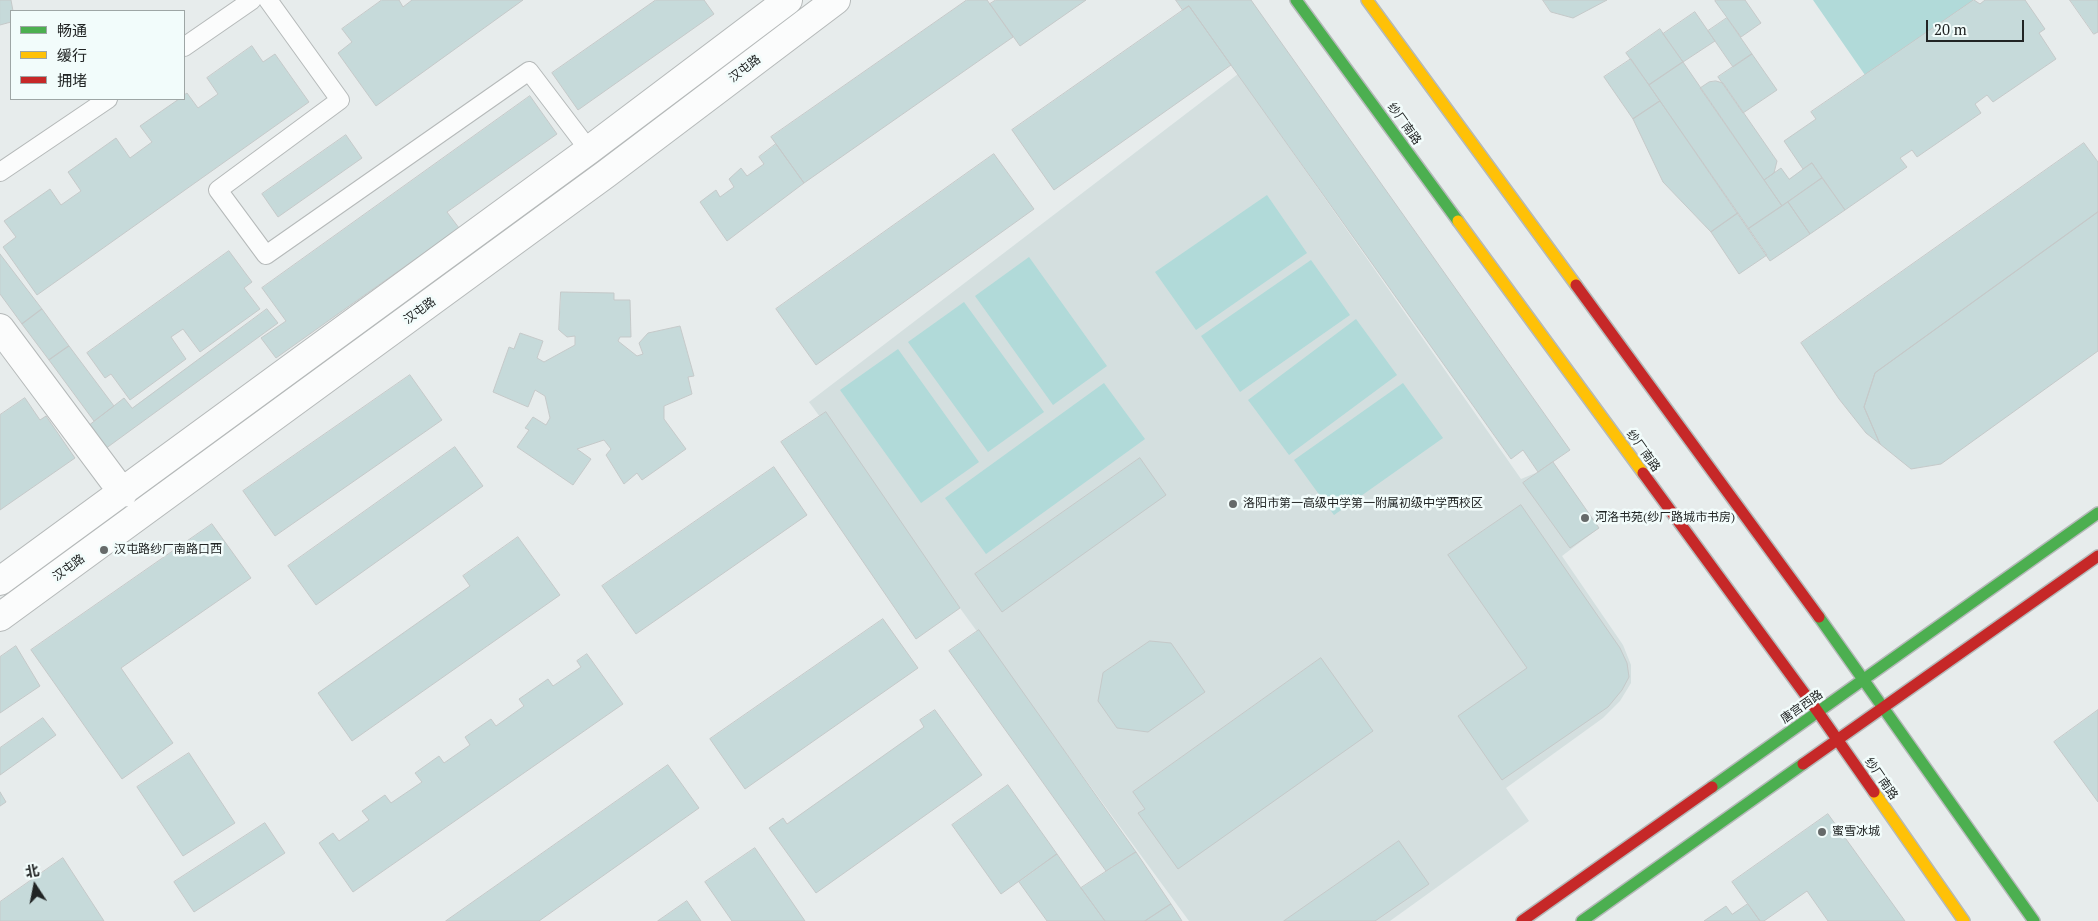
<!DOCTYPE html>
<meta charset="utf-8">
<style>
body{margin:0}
#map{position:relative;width:2098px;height:921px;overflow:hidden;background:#e7ecec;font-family:"PT Serif","Noto Sans SC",serif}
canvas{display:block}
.legend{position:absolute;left:10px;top:10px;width:175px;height:90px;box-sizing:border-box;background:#f2fcfb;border:1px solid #9ea6a5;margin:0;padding:6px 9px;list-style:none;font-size:15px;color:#212424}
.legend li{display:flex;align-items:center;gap:10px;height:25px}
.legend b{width:25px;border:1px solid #9ea6a5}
.north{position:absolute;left:10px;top:861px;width:50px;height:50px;-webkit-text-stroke:4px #f2fcfb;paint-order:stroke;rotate:349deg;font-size:14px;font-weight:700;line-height:20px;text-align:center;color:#212424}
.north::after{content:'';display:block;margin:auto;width:18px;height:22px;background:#212424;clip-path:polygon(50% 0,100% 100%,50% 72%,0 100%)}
.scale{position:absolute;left:1926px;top:20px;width:98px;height:22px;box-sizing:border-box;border:2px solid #212424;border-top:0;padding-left:6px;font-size:15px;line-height:18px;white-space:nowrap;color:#212424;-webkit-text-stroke:4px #f2fcfb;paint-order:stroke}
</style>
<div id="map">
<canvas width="2098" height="921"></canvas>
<ul class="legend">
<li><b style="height:6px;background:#4caf50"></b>畅通</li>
<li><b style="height:6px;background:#ffc107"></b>缓行</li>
<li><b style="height:6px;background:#c62828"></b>拥堵</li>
</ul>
<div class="north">北</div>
<div class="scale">20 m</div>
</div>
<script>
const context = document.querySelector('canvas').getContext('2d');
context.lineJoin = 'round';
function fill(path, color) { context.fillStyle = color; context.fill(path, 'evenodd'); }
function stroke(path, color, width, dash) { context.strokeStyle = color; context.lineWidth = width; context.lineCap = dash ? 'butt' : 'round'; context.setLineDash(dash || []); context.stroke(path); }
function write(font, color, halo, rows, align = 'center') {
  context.font = font + ' "PT Serif","Noto Sans SC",serif'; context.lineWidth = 5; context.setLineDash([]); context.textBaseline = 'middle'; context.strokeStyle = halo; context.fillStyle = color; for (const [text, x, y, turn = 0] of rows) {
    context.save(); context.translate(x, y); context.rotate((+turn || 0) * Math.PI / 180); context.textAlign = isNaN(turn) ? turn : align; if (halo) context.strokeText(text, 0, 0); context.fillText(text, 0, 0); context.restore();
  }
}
fill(new Path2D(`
 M1238 74 1521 479 1538 472 1553 462 1599 528 1562 556 1623 645 1631 665V683L1620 701 1603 718 1506 788 1529 821 1390 921H1189L809 402Z`), '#d4dfdf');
fill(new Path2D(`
 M1813 0H1974L1865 75Z
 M1267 195 1307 253 1196 330 1155 272Z
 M1029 257 1107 366 1053 405 975 296Z
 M1311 260 1350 315 1240 392 1201 336Z
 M964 302 1044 412 988 452 908 342Z
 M1356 319 1397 375 1289 455 1248 400Z
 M898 349 979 462 921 503 840 390Z
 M1104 383 1145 439 986 554 945 498Z
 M1403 383 1443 438 1334 515 1294 460Z`), '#b1dad9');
const building = new Path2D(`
 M0 0H11L13 11H11V22L0 25Z
 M382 0H399L403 7 412 0H523L376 106 338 53 352 42 342 29Z
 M656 0H704L714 14 578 110 552 73Z
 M967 0H987L1013 37 804 183 771 137Z
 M996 0H1086L1020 46 990 4Z
 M1176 0H1251L1570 450 1538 472 1523 450 1511 459 1189 6 1183 10Z
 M1543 0H1607L1573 18 1551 12Z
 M1717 0H1745L1761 23 1741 37 1715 1Z
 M1974 0 1980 4 1985 0H2025L2045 29 2039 33 2056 59 1993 102 1987 95 1975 104 1981 113 1917 157 1912 150 1900 158 1907 167 1845 210 1812 163 1803 169 1784 141 1816 119 1811 112Z
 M2070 0H2098V32L2094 34Z
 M1189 6 1231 65 1054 190 1012 130Z
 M1695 12 1715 41 1683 62 1663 34Z
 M1727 18 1752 54 1733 67 1708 31Z
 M1660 29 1683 62 1649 85 1626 53Z
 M252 46 263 62 275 54 309 102 37 295 3 247 16 237 4 221 50 189 61 205 81 191 68 172 116 138 130 158 152 142 140 126 179 99H184V95L187 93 198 108 218 94 207 78Z
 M1752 54 1777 90 1743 113 1718 77Z
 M1631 59 1660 101 1633 119 1604 77Z
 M1683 62 1782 206 1748 229 1649 85Z
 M1716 81 1723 83 1777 161 1774 173 1764 180 1700 88 1709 82Z
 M530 96 557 134 447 212 459 228 276 358 261 338 286 321 262 288Z
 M1660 101 1738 213 1711 232 1663 182 1633 119Z
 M346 135 362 158 278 217 262 194Z
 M2084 143 2098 162V212L1875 373 1864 407 1880 444 1866 433 1839 399 1801 343Z
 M776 144 804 183 727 241 700 202 716 190 720 197 734 187 729 179 741 168 747 176 764 164 759 157Z
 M994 154 1034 209 816 365 776 309Z
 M1812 163 1822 178 1782 206 1764 180 1781 168 1789 179Z
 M1822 178 1845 210 1810 234 1788 202Z
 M1788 202 1810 234 1770 261 1748 229Z
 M2098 212V351L1941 464 1911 469 1880 444 1864 407 1875 373Z
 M1738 213 1767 255 1739 274 1711 232Z
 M229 251 252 282 244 288 260 309 200 352 183 329 171 337 186 359 130 400 111 374 105 378 87 353Z
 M0 254 42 309 22 324 0 294Z
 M561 292 614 293V300H630L631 337H620L618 341 637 356 643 354 639 343 648 333 680 326 694 376 688 377 692 394 664 406V419L686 449 642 480 637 473 624 484 606 455 611 449 604 440 577 449 591 459 573 485 517 447 529 430 525 428 533 417 546 425 550 418 545 396 535 390 528 407 493 392 509 347 514 349 520 333 543 341 537 358 544 362 575 345V336L567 337 559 330Z
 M42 309 69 346 49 360 22 324Z
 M267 309 278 323 105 449 88 426 124 398 132 408Z
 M69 346 114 406 94 421 49 360Z
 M410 375 442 420 275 536 243 491Z
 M25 398 40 420 46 416 75 458 0 510V415Z
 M826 412 960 608 916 639 781 442Z
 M455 447 483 486 316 605 288 566Z
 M1140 458 1166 495 1002 612 975 574Z
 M1553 462 1599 528 1570 548 1523 483Z
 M774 467 807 515 636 634 602 586Z
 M1521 505 1620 648 1627 663 1629 677 1622 690 1608 707 1502 780 1458 716 1527 668 1448 555Z
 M212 524 251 578 121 668 173 743 122 779 31 650Z
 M518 537 560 595 352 741 318 693 470 586 463 576Z
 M883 619 918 668 745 789 710 739Z
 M979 630 1136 852 1106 871 949 651Z
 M1150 641 1171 643 1205 692 1148 732 1117 728 1098 701 1103 673Z
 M16 646 40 686 0 713V657Z
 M587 654 623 704 353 892 319 843 333 833 339 841 369 820 362 811 385 795 391 803 422 782 415 773 439 756 444 763 470 745 465 737 491 719 496 726 524 706 519 699 548 679 553 686 581 667 577 661Z
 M1321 658 1373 731 1178 869 1138 813 1145 809 1133 792Z
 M935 710 982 775 816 893 769 828 783 818 787 824 924 727 920 720Z
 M2098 710V802L2054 742Z
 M43 718 56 735 0 775V748Z
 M189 753 235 823 183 856 137 787Z
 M668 765 699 808 539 921H446Z
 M1008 785 1057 854 1001 894 952 825Z
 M0 792 6 802 0 806Z
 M1828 814 1905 921H1828L1807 891 1764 921H1760L1732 882Z
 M265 823 285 853 194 912 174 882Z
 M1399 841 1429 884 1375 921H1284Z
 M755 848 805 921H732L705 882Z
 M1136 852 1171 904 1145 921H1105L1081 888Z
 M1057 854 1081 888 1105 921H1047L1019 882Z
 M63 858 104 921H0V902Z
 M687 901 701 921H658Z
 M1171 904 1182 921H1145Z
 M1748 904 1760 921H1704L1726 906 1732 914Z`);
fill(building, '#c6dada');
stroke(building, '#c5c9c9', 1);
const lane = new Path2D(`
 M268 0 340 100 218 190 266 255 529 71 589 150
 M184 47 252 0
 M0 172 108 99`);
const street = new Path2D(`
 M0 328 123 493
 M0 581 589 150 788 0
 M0 617 606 174 836 0`);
const fast = new Path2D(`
 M1296 0 1458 221
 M1819 617 2034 921
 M1712 787 2098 513
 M1582 921 1803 764`);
const slow = new Path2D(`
 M1367 0 1576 285
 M1458 221 1643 473
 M1874 792 1964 921`);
const jam = new Path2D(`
 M1576 285 1819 617
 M1643 473 1818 712 1874 792
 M1803 764 2098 556
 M1522 921 1712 787`);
stroke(lane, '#b5b9b9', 20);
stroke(street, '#b5b9b9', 30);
stroke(fast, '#b5b9b9', 14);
stroke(slow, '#b5b9b9', 14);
stroke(jam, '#b5b9b9', 14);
stroke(lane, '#fbfcfc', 18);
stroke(street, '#fbfcfc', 28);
stroke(fast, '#4caf50', 11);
stroke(slow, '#ffc107', 11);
stroke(jam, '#c62828', 11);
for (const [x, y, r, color] of [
 [1233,504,5,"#666a6a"],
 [1585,518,5,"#666a6a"],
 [104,550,5,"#666a6a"],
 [1822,832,5,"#666a6a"]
]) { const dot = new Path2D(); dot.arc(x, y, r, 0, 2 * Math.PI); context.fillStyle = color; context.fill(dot); stroke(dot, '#f2fcfb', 2); }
write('12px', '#212424', '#f2fcfb', [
 ["汉屯路",745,69,-37],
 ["纱厂南路",1404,124,54],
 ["汉屯路",420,311,-36],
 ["纱厂南路",1643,451,54],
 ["汉屯路",69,568,-36],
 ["唐宫西路",1802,707,-35],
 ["纱厂南路",1881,779,55]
]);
write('12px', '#212424', '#f2fcfb', [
 ["洛阳市第一高级中学第一附属初级中学西校区",1243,504],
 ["河洛书苑(纱厂路城市书房)",1595,518],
 ["汉屯路纱厂南路口西",114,550],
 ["蜜雪冰城",1832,832]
], 'left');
</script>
